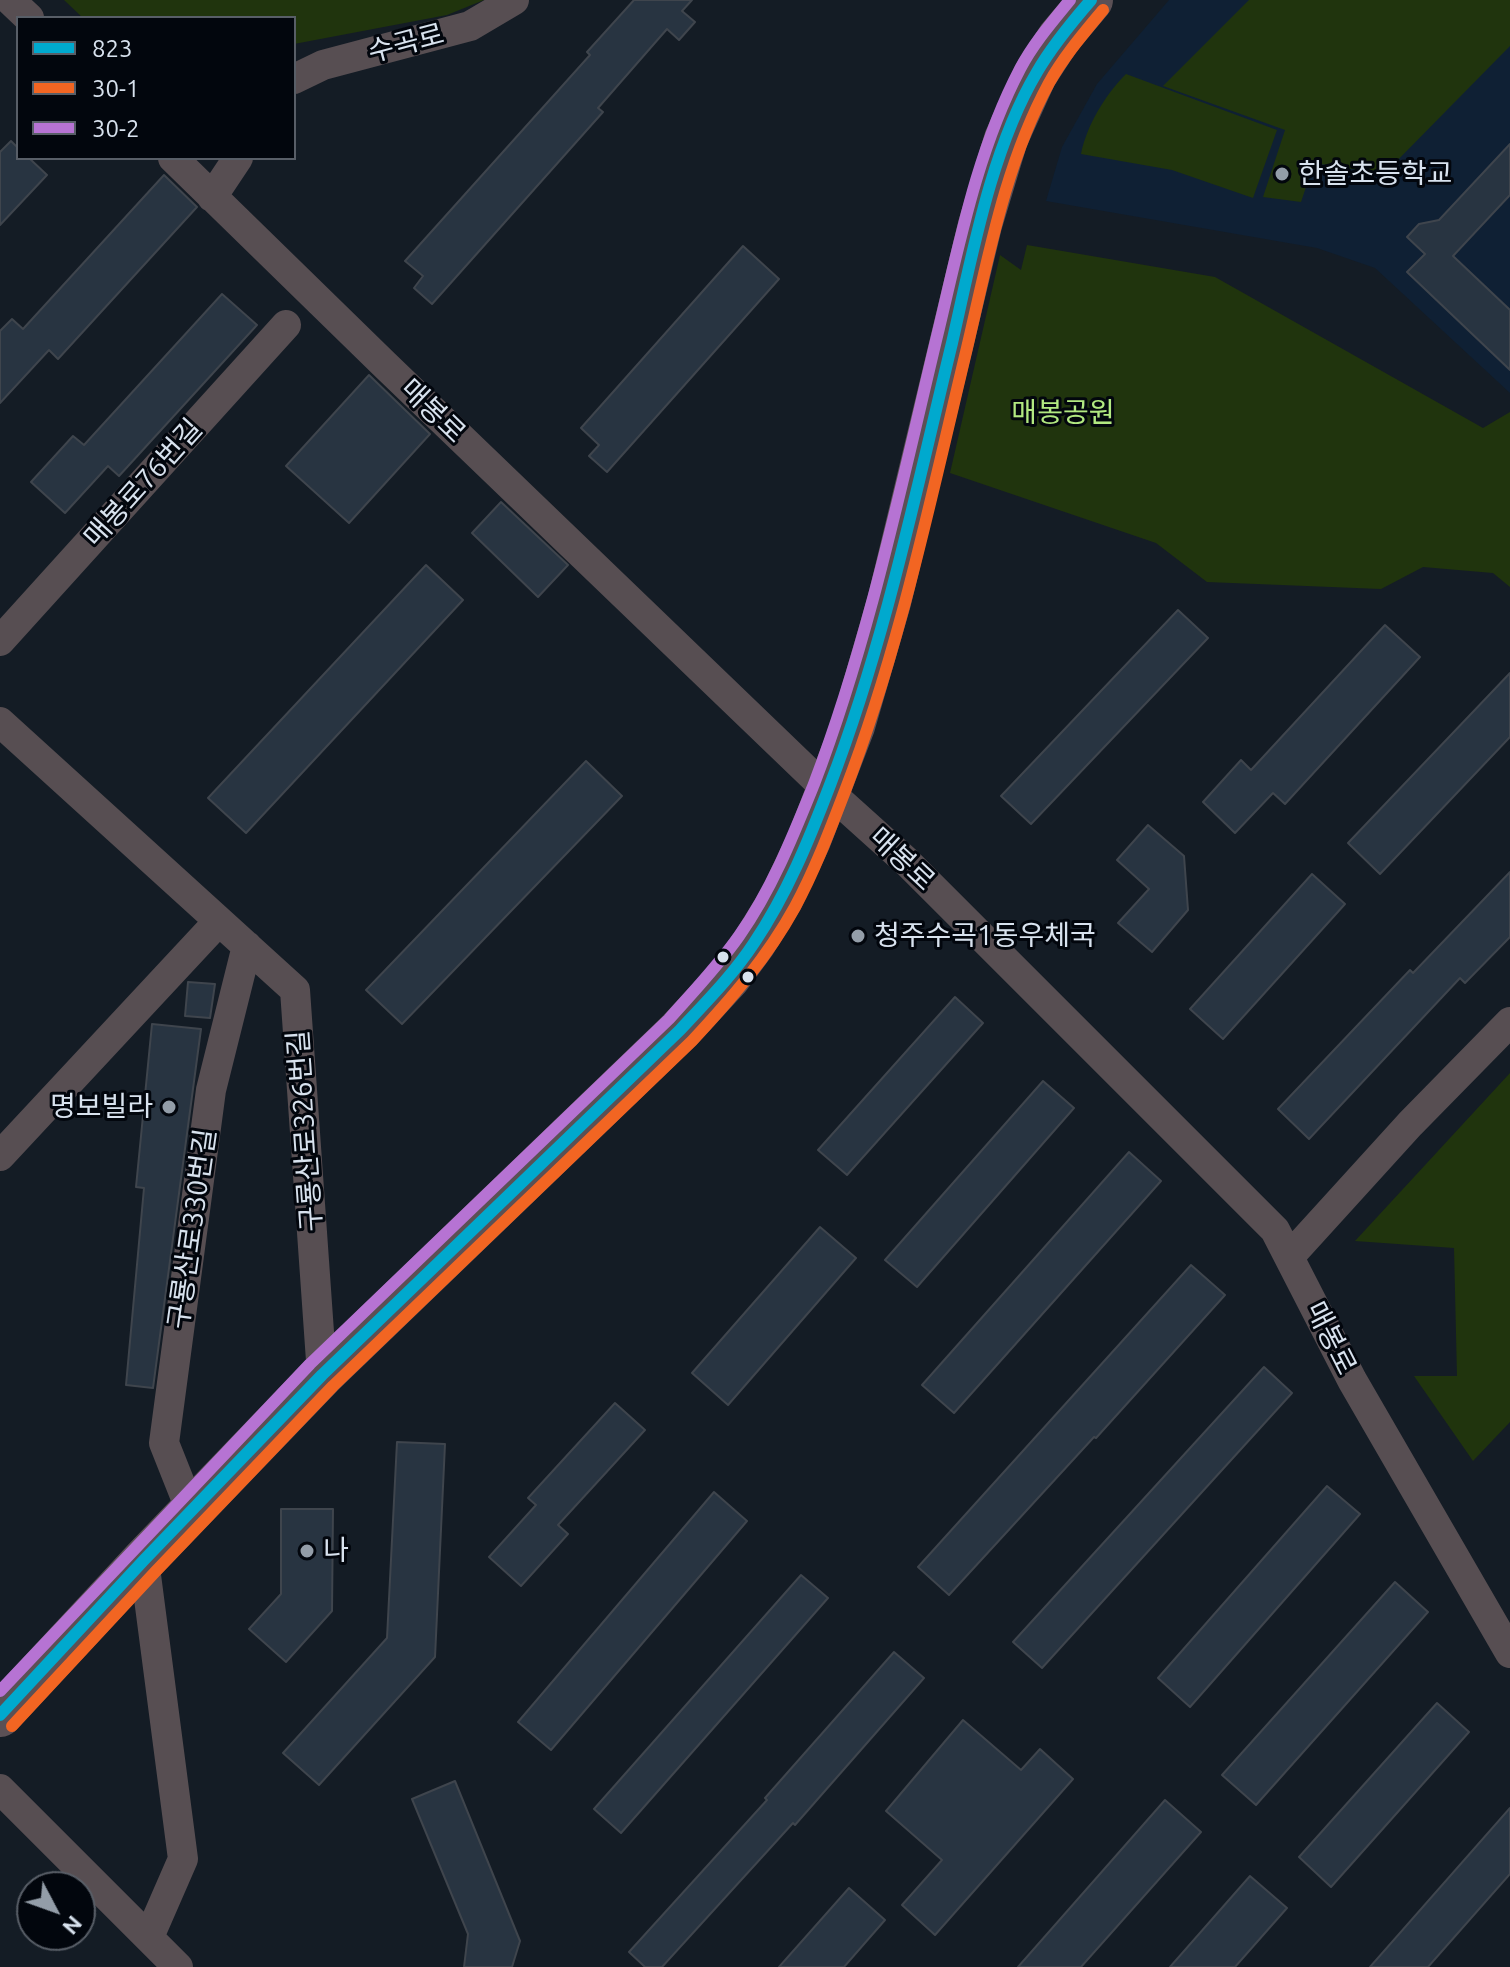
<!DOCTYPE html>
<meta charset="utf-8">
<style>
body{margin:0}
#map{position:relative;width:1510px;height:1967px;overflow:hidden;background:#141c25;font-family:Ubuntu,sans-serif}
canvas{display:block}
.legend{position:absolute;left:16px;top:16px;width:280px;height:144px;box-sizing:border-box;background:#02060d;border:2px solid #585e67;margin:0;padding:10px 14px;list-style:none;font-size:24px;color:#d8e2ee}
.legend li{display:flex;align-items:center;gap:16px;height:40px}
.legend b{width:40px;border:2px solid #585e67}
.north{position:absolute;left:16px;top:1871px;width:80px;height:80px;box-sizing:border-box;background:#02060d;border:2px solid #585e67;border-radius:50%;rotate:131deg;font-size:22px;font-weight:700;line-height:32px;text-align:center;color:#d8e2ee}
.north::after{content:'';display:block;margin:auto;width:28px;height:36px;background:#939da8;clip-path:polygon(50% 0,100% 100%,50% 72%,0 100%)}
</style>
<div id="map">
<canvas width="1510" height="1967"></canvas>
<ul class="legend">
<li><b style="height:10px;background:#00a9ce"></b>823</li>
<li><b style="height:10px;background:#f26522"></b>30-1</li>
<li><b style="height:10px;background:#b673d3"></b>30-2</li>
</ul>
<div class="north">N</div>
</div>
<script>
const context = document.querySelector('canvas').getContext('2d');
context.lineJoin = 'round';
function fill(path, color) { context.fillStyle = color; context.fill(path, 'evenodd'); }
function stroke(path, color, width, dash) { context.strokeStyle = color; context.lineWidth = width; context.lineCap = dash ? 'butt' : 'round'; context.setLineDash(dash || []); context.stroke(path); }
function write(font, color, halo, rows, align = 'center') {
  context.font = font + ' Ubuntu,"Noto Sans KR",sans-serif'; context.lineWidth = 6; context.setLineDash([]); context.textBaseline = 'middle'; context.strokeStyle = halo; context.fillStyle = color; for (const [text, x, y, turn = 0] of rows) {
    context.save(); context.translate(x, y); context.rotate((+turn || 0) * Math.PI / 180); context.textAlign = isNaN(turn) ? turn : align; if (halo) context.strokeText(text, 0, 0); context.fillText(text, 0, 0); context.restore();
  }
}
fill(new Path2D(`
 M1169 0H1510V393L1375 268 1317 248 1046 201 1062 147 1097 84Z`), '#0f2034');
fill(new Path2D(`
 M64 0H484L447 15 294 44V18H83Z
 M1249 0H1510V46L1384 174 1314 163 1301 202 1263 197 1285 130 1163 86Z
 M1126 74 1277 130 1253 198 1172 170 1081 154C1087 125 1105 95 1126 74Z
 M1027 245 1215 277 1483 428 1510 412V587L1493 573 1423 567 1381 589 1207 582 1156 543 950 473 1000 255 1021 270Z
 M1510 1073V1422L1473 1461 1414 1376H1457L1454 1248 1355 1241Z`), '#20340d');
const building = new Path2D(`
 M634 0H692L682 11 695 22 679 40 667 29 598 108 603 112 432 304 414 288 423 276 405 261 590 55 587 52Z
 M11 141 18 148V158H29L47 175 0 225V152Z
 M1510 144V195L1453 256 1510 310V370L1407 272 1425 254 1407 237 1419 224 1439 220Z
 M164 175 197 207 58 359 49 350 0 403V331L12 319 23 329Z
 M743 246 779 279 607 472 589 456 599 445 581 428Z
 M222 294 257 325 119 476 108 466 65 513 31 482 73 436 84 445Z
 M369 375 430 434 349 523 286 466Z
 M501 502 568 565 538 597 472 533Z
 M426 565 463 600 246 833 208 798Z
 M1178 610 1208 638 1031 824 1001 796Z
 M1385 625 1420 657 1285 804 1273 793 1235 833 1203 802 1241 760 1251 770Z
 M1510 673V737L1380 874 1348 843Z
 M586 761 622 796 402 1024 366 990Z
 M1148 825 1184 856 1188 910 1152 952 1118 923 1149 889 1117 860Z
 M1510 872V937L1465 983 1460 978 1309 1139 1278 1109 1410 970 1413 973Z
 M1312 874 1345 904 1223 1039 1190 1009Z
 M188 982 215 984 210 1018 185 1016Z
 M955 997 983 1023 847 1175 818 1150Z
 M152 1024 201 1029 153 1388 126 1385 144 1188 136 1187Z
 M1043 1081 1074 1108 917 1287 885 1260Z
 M1129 1152 1161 1181 954 1413 922 1385Z
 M820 1227 856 1258 728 1405 692 1373Z
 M1191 1265 1225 1295 1096 1438 1094 1437 949 1595 918 1567Z
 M1264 1367 1292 1393 1042 1668 1013 1642Z
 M615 1403 645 1430 558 1525 568 1534 521 1586 489 1557 536 1505 528 1498Z
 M397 1442 445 1444 435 1657 319 1785 283 1753 387 1638Z
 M1327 1486 1360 1514 1190 1707 1158 1678Z
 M714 1492 747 1521 551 1750 518 1722Z
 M281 1509H333L332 1611 286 1662 249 1629 281 1594Z
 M801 1575 828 1598 621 1833 594 1809Z
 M1395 1582 1428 1612 1256 1805 1222 1775Z
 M894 1652 924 1678 795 1825 793 1823 662 1967H645L629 1952 767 1800 765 1798Z
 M1437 1703 1469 1732 1331 1887 1299 1857Z
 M963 1720 1021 1770 1040 1749 1073 1779 935 1935 902 1905 942 1860 886 1811Z
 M455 1781 520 1941 512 1967H464L468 1934 412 1799Z
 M1165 1800 1201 1832 1081 1967H1018Z
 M1510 1808V1874L1428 1967H1370Z
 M1250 1876 1287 1908 1235 1967H1170Z
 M849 1888 885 1920 844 1967H779Z`);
fill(building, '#283441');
stroke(building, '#3f454d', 2);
stroke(new Path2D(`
 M10 0 29 18
 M294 79 323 65 470 26 514 0
 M173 158 384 364 827 790 907 862 1275 1230 1352 1380 1510 1653
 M212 197 238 158
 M0 641 286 325
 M0 722 295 990 322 1375
 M0 1156 218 922
 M1290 1256 1410 1124 1510 1022
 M191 1511 164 1443 211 1090 247 946
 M144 1560 183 1859 149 1937
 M0 1789 178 1967`), '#574e52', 30);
stroke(new Path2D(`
 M0 1715 144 1560 322 1375 680 1030 729 977 754 943 781 899 809 840 853 726 889 602 980 225 1006 139 1035 75 1059 38 1091 0`), '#5b5055', 44);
stroke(new Path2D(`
 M0 1715 144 1560 322 1375 680 1030C706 1002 733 975 754 943 787 894 809 840 830 785 885 642 916 491 952 343 972 256 991 149 1037 72 1052 46 1071 23 1091 0`), '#00a9ce', 12);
stroke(new Path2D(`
 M12 1726 156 1571 333 1386 692 1041C731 999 767 958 795 907 815 870 830 830 845 791 900 648 931 497 967 348 988 259 1005 164 1049 83 1064 56 1084 33 1103 10`), '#f26522', 12);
stroke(new Path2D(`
 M0 1691 310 1364 669 1019C693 992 718 966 739 936 772 889 793 836 814 784 870 637 902 481 939 328 960 240 978 149 1020 69 1033 44 1052 22 1070 0`), '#b673d3', 12);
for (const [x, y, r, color] of [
 [1282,174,8,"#939da8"],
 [858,936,8,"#939da8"],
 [723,957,7,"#d8e2ee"],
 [748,977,7,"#d8e2ee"],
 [169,1107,8,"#939da8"],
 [307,1551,8,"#939da8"]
]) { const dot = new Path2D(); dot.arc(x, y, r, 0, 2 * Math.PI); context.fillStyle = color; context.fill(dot); stroke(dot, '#02060d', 3); }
write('28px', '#d8e2ee', '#02060d', [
 ["수곡로",406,43,-15],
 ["매봉로",433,411,44],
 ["매봉로76번길",143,483,-48],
 ["매봉로",902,859,43],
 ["구룡산로326번길",305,1131,-94],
 ["구룡산로330번길",192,1229,-82],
 ["매봉로",1331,1338,63]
]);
write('28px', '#d8e2ee', '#02060d', [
 ["한솔초등학교",1298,174],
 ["청주수곡1동우체국",874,936],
 ["명보빌라",153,1107,"right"],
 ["나",323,1551]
], 'left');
write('28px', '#b2e981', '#02060d', [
 ["매봉공원",1063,413]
]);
</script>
